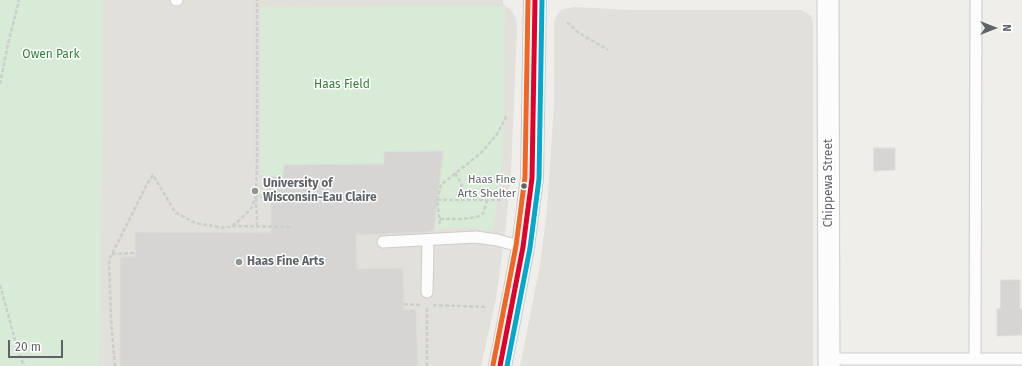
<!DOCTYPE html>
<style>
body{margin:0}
#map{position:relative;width:1022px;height:366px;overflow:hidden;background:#efeeea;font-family:"Fira Sans",sans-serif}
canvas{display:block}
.north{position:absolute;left:974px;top:8px;width:40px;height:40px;-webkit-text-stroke:3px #fff;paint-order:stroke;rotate:90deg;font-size:11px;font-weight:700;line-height:16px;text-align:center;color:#5f6368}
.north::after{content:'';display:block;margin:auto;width:14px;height:18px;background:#5f6368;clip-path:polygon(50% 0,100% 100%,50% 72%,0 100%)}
.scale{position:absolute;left:8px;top:340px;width:55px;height:18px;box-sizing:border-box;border:2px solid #5f6368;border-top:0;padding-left:5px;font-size:12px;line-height:14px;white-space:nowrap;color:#5f6368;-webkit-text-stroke:3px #fff;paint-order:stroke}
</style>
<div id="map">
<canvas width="1022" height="366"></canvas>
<div class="north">N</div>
<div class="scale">20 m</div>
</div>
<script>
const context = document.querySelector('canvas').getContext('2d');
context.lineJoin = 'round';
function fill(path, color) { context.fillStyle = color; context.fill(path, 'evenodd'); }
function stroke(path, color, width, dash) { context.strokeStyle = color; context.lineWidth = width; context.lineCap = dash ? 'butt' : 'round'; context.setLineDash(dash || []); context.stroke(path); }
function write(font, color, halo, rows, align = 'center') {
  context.font = font + ' "Fira Sans",sans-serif'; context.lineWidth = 3; context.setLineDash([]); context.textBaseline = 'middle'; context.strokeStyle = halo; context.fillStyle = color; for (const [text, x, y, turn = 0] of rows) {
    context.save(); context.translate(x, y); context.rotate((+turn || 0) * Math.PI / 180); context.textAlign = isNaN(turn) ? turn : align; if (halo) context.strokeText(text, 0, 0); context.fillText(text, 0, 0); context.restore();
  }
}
fill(new Path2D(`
 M0 0H503V4L511 10 516 18 517 30 511 174 505 234 496 299 481 366H0Z
 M573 7 632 10H801L807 13 811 16 813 22V366H520L540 265 547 210 554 104V22L557 15 561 10Z`), '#e2e0da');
fill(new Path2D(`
 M0 0H103L99 366H0Z
 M505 6 504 114 501 170 493 231 462 227 434 229 384 152 383 186 359 164 284 165 283 177 261 176V7Z`), '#d8ebd6');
const building = new Path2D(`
 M874 148H895V170L874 171Z
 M443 151 434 229 430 232 356 235 357 269 403 268 404 310 416 309 418 366H120V257H135V232L271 233V199L261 176 283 177 284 165 384 164V152Z
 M1001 280H1020V309H1022V335L997 336V309H1000Z`);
fill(building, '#d6d5d3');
stroke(building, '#deddd9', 1);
const service = new Path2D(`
 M176 0H177
 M383 242 476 237 497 240 523 247
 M427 292 428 240
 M829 359H1022
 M975 359 976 0`);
const minor = new Path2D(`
 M828 0 829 366`);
const secondary = new Path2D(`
 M500 366 509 321 523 247 532 178 535 0`);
stroke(service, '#cbcccc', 13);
stroke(minor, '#cbcccc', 23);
stroke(secondary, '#cacacb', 24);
stroke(new Path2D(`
 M567 22 579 33 608 50
 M0 84 8 44 19 0
 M455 173C461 183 465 189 464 200
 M437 200H502
 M440 219C448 219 479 220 483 213 485 209 486 204 487 200
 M440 224 437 200 441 185 481 153 497 134 507 115
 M232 226 292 227
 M257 226 256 195 271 199
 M112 254 135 253
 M0 285 18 351 24 366
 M404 304 420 305
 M433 305 485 307
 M115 366 111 321 109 260 147 184 153 175 175 212 195 223 225 228 232 226 241 219 252 207 256 195 257 159V0
 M427 366V306`), '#cacfcc', 2.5, [4, 2]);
stroke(service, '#fdfcfc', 11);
stroke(minor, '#fdfcfc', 21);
stroke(secondary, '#fdfcfc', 22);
stroke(new Path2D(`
 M500 366 523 247 532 178 535 0`), '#e4002b', 5);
stroke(new Path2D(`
 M507 366 530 248 539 179 542 0`), '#00a9ce', 5);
stroke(new Path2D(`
 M493 365 516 246 525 177 528 0`), '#f26522', 5);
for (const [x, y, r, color] of [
 [524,186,3.5,"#5f6368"],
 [255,191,4,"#919496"],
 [239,262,4,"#919496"]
]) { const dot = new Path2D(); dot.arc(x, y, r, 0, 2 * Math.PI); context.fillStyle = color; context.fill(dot); stroke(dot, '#fff', 1.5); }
write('11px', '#5f6368', '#fff', [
 ["Haas Fine",516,180],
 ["Arts Shelter",516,194]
], 'right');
write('12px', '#348238', '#fff', [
 ["Owen Park",51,55],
 ["Haas Field",342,85]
]);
write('12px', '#5f6368', '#fff', [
 ["Chippewa Street",829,183,-90]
]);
write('bold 12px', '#5f6368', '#fff', [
 ["University of",263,184],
 ["Wisconsin-Eau Claire",263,198],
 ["Haas Fine Arts",247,262]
], 'left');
</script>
